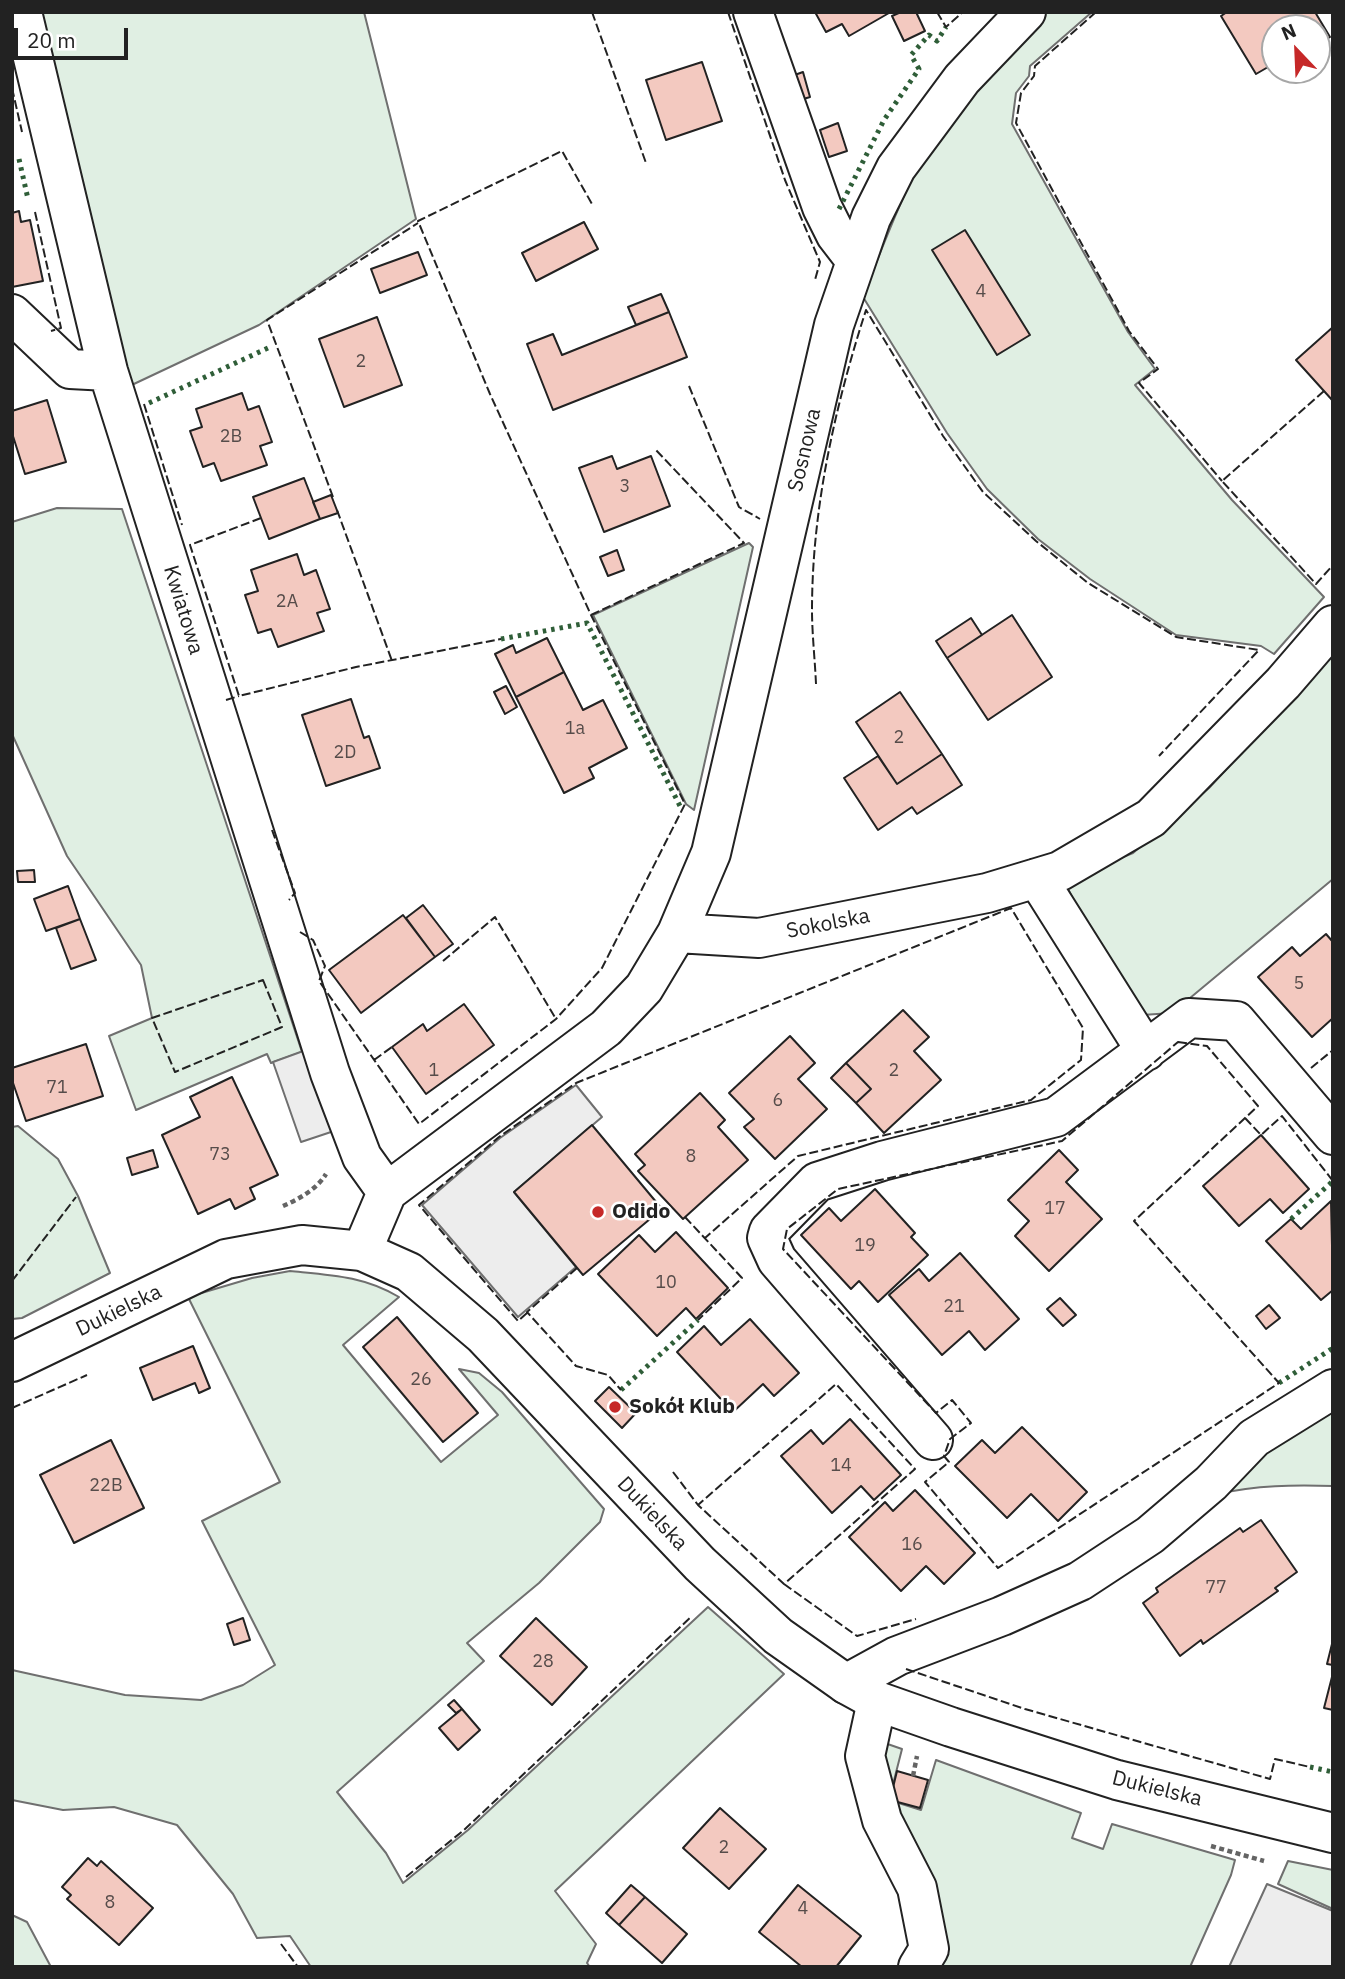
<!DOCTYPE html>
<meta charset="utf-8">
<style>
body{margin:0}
#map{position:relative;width:1345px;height:1979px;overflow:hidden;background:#fff;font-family:"IBM Plex Sans",sans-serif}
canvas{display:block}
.frame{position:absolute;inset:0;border:14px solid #222;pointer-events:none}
.north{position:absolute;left:1261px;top:14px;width:70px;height:70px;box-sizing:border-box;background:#fff;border:2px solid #a7a7a7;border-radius:50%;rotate:337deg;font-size:19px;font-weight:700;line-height:28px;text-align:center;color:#222}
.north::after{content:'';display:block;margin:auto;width:24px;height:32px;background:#c62828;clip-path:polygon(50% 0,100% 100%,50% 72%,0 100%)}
.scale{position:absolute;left:14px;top:28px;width:114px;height:32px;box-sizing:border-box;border:4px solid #222;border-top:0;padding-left:9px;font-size:21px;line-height:24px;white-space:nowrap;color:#222;-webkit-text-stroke:5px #fff;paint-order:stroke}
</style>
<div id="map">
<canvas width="1345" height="1979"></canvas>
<div class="frame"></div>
<div class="north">N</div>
<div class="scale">20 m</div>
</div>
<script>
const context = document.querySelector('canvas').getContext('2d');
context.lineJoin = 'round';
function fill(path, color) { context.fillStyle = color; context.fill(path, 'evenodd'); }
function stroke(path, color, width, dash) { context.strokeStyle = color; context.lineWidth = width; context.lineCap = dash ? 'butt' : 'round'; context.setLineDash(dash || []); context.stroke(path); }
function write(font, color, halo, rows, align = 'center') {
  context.font = font + ' "IBM Plex Sans",sans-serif'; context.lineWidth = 5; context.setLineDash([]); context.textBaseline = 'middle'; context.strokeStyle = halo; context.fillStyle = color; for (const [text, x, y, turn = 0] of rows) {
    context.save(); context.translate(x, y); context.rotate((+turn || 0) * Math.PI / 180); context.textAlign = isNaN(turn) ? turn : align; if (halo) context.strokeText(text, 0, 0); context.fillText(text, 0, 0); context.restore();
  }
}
const green = new Path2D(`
 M25 12H364L416 219 259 325 119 391Z
 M1044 12H1092L1030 66 1029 76 1016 93 1012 124 1128 332 1155 369 1135 385 1232 500 1324 597 1274 654 1261 646 1176 635 1090 579 1038 539 987 489 947 433 863 297C888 232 917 153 962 99 987 69 1017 41 1044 12Z
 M57 508 122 509 302 1052 271 1063 267 1054 136 1110 109 1036 152 1018 141 965 67 856 12 734V522Z
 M749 543 753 547 694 810 686 804 593 615Z
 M1333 634V879L1172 1013 1142 1015 1129 1010 1064 881 1133 853 1209 788 1314 673Z
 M18 1126 58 1159 78 1196 110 1273 22 1318 12 1319V1127Z
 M290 1271C331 1275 364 1276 399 1297L343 1345 441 1462 498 1415 459 1369 479 1373 502 1392 604 1509 600 1522 539 1583 467 1643 484 1661 337 1792 386 1853 403 1883 468 1830 708 1607 784 1674 555 1891 596 1944 587 1963 590 1967H311L290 1936 257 1938 233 1894 177 1825 114 1807 63 1810 12 1800V1670L125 1695 201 1700 243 1685 275 1665 202 1521 280 1482 188 1297 252 1278Z
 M1333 1403V1486C1293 1485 1257 1485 1218 1494L1234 1464Z
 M876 1740 902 1749 889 1800 921 1810 936 1760 1081 1813 1072 1838 1103 1849 1112 1824 1235 1860 1231 1875 1190 1967H936L919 1885 886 1812 874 1779 869 1757Z
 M1288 1861 1333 1870V1909L1278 1884Z
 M12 1915 27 1922 51 1967H12Z`);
fill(green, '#e0efe3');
stroke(green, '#6f6f6f', 2);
const parking = new Path2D(`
 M306 1050 334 1131 301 1142 273 1062Z
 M576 1085 602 1117 514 1192 576 1267 518 1317 422 1205 500 1138Z
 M1267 1884 1333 1911V1967H1229Z`);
fill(parking, '#ededed');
stroke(parking, '#6f6f6f', 2);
const building = new Path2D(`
 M815 12H889V13L849 36 842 24 826 32Z
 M901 12H916L925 31 904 41 892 16Z
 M1227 12H1315L1330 37 1317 45V28H1275V63L1256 74 1221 16Z
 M702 62 722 121 666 140 646 80Z
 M803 72 810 97 797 101 789 77Z
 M838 123 847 151 829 157 820 130Z
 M19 211 21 222 30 220 43 281 12 287V213Z
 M584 222 598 249 536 281 522 253Z
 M965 230 1030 335 997 355 932 250Z
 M418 252 427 275 380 293 371 269Z
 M661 294 669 312 636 325 628 307Z
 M669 312 687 357 553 410 527 344 553 334 562 355Z
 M377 317 402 385 344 407 319 339Z
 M1333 327V401L1296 360Z
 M242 393 248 410 259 406 272 442 260 446 267 465 221 481 214 463 203 467 190 431 202 427 196 409Z
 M47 400 66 462 25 474 12 433V411Z
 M612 456 617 469 651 456 670 506 604 532 579 468Z
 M304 478 320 519 269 539 253 497Z
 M331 495 338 513 320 519 313 502Z
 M617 550 624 570 608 576 600 557Z
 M297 554 304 575 316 570 330 609 317 613 324 631 278 647 271 629 258 633 245 595 258 591 251 570Z
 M1012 615 1052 677 988 720 947 658Z
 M971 618 982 635 947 658 936 641Z
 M547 638 564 672 516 697 495 654 513 645 516 653Z
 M564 672 583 710 603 700 627 748 589 768 594 778 564 793 516 697Z
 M506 686 517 707 505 714 494 692Z
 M900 692 942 754 897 784 856 722Z
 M351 699 364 738 369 736 380 768 326 786 302 715Z
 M942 754 962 785 917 814 912 807 878 830 844 778 878 756 897 784Z
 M34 870 35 882H18L17 871Z
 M68 886 80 919 46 931 34 899Z
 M423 905 453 944 435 957 406 918Z
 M403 915 435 957 361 1013 329 970Z
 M80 919 96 960 71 969 56 928Z
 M1326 934 1333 942V1018L1312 1037 1258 977 1292 947 1300 956Z
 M464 1004 494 1045 426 1094 392 1047 423 1024 427 1031Z
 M903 1010 929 1037 914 1051 941 1080 884 1133 856 1103 871 1089 846 1063Z
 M790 1036 815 1063 798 1079 827 1109 775 1159 744 1127 754 1119 729 1093Z
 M86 1044 103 1096 26 1121 12 1080V1068Z
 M846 1063 871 1089 856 1103 831 1078Z
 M232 1077 278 1175 250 1188 255 1199 235 1209 230 1199 198 1214 162 1135 200 1117 190 1097Z
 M700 1093 725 1120 718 1127 748 1160 683 1219 638 1171 645 1165 635 1154Z
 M592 1125 662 1209 583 1275 514 1192Z
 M1261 1135 1309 1189 1283 1213 1270 1199 1239 1226 1203 1186Z
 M153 1150 158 1167 132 1175 127 1158Z
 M1059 1150 1078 1170 1066 1182 1102 1219 1049 1271 1015 1236 1029 1221 1008 1200Z
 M875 1189 915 1233 911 1237 928 1255 878 1302 859 1281 851 1289 801 1235 829 1208 841 1221Z
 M1331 1201 1333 1290 1321 1300 1266 1241 1291 1219 1301 1229Z
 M676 1232 728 1288 696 1319 686 1308 657 1336 598 1274 639 1235 655 1252Z
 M960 1253 1019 1319 985 1350 969 1331 942 1355 889 1295 919 1269 929 1281Z
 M1060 1298 1076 1315 1063 1326 1047 1309Z
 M1269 1305 1280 1318 1266 1329 1256 1316Z
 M397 1317 478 1413 443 1442 363 1347Z
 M750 1319 799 1373 774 1396 763 1384 733 1412 677 1352 704 1326 721 1345Z
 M193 1346 210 1388 199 1393 195 1383 153 1400 140 1368Z
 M609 1387 636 1413 622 1428 595 1401Z
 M850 1419 901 1475 874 1500 861 1486 832 1513 781 1456 811 1430 823 1444Z
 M1022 1427 1087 1492 1058 1521 1031 1494 1007 1518 955 1466 982 1440 995 1453Z
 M111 1440 144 1508 74 1543 40 1475Z
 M915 1490 975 1553 944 1584 926 1566 901 1591 849 1537 885 1502 893 1511Z
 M1261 1520 1297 1572 1275 1588 1278 1591 1203 1644 1201 1640 1180 1656 1143 1603 1158 1592 1156 1588 1240 1528 1243 1532Z
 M243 1618 250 1640 234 1645 227 1624Z
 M536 1618 587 1667 552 1705 500 1656Z
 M1333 1640V1665L1327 1664Z
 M1333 1673V1710L1324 1708Z
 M454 1700 462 1709 456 1713 448 1705Z
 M462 1709 480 1730 458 1750 439 1728Z
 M897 1771 928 1780 920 1808 890 1800Z
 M720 1808 766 1849 729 1889 683 1848Z
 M88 1858 97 1866 101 1861 153 1908 119 1945 67 1899 71 1895 62 1887Z
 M631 1885 645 1897 619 1925 606 1913Z
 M798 1885 861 1936 836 1967H802L759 1932Z
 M645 1897 687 1934 662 1963 619 1925Z`);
fill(building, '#f3c9c0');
stroke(building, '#222', 2);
const minor = new Path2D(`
 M22 12 108 371 330 1073 362 1157 387 1192
 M753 12 822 207 836 235 856 261
 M12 314 70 369 108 371
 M1037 878 1146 1051
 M677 933 759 938 987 893 1060 871 1151 818 1283 683 1333 625
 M362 1251 387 1192 606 1028 644 988 677 933 711 853 834 325 871 218 896 168 962 79 1026 12
 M933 1440 777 1260 767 1238 769 1231 817 1182 882 1161 1056 1117 1189 1018 1236 1021 1333 1135
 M846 1684 897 1656 1002 1616 1080 1581 1150 1535 1211 1483 1254 1438 1333 1389
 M877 1701 865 1756 882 1820 917 1888 929 1949 918 1967`);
const major = new Path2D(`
 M12 1362 226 1259 302 1245 362 1251 409 1272 483 1335 700 1564 778 1636 846 1684 877 1701 951 1727 1117 1780 1333 1833`);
stroke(minor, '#222', 42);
stroke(major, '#222', 42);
stroke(new Path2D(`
 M283 1206C299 1199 317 1189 326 1174
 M913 1776 917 1756
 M1211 1846 1264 1861`), '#646464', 4.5, [5, 3.5]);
stroke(minor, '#fff', 38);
stroke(major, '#fff', 38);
stroke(new Path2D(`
 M19 159 28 199
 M839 209 884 120 919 69 911 55 929 35 937 41 946 27
 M149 403 268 348
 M501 639 587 623 680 806
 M1291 1219 1333 1181
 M1279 1383 1333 1348
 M621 1390 698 1320
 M1310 1767 1333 1772`), '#2f5e38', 5, [3.5, 5]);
stroke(new Path2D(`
 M592 12 646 163
 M728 12 785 180 820 262 815 280
 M937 12 946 27 963 12
 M1096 12 1035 66 1034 76 1021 93 1016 123 1129 331 1158 369 1139 383 1222 481
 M12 88 22 132
 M35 212 61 328 51 331
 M689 386 739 507 760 519
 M1324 391 1222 481 1316 584 1333 565
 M144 404 182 525
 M333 497 267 320 418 223
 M337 510 392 661
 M261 518 190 545 239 696 356 667 501 639
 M591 615 744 543 655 449
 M816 684C815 660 812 634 812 610 812 508 835 406 866 310L943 436 983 492 1036 541 1088 583 1176 637 1259 650 1159 756
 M226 700 239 696
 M272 830 295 893 289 900
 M300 932 313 940 325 966 319 981 419 1124 556 1019 602 968 685 804 591 615 490 394 418 221 562 151 592 204
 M443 961 495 917 556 1019
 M263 980 282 1027 175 1072 152 1018Z
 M1178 1042 1207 1046 1258 1106 1134 1221 1279 1383 998 1568 925 1482 949 1462 944 1456 950 1439 971 1423 952 1400 936 1413 783 1249 787 1229 838 1189 1062 1141Z
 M374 1060 392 1047
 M1311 1068 1333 1050
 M1245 1118 1261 1135 1282 1116 1333 1181
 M685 1217 742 1278 698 1320
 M577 1268 527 1312 576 1366 608 1375 621 1390
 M12 1281 76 1197
 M527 1313 518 1321 419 1205 499 1137 576 1083 1011 908 1083 1028 1081 1060 1031 1100 798 1156 705 1238
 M12 1408 87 1375
 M673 1472 698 1505 784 1584 915 1469 836 1384 698 1505
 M784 1584 857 1636 916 1619
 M906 1669 1025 1709 1270 1779 1275 1759 1310 1767
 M406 1877 464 1830 692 1616
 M281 1944 298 1967`), '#222', 2, [9, 3.5]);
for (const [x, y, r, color] of [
 [598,1212,7,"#c62828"],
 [615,1407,7,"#c62828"]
]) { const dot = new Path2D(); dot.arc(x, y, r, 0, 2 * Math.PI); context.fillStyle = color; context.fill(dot); stroke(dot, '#fff', 2.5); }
write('18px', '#564c4a', null, [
 ["4",981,292],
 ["2",361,362],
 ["2B",231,437],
 ["3",625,487],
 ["2A",287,602],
 ["1a",575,729],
 ["2",899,738],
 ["2D",345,753],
 ["5",1299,984],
 ["1",434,1071],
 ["2",894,1071],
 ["71",57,1088],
 ["6",778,1101],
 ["73",220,1155],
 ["8",691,1157],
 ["17",1055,1209],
 ["19",865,1246],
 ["10",666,1283],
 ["21",954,1307],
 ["26",421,1380],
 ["14",841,1466],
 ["22B",106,1486],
 ["16",912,1545],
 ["77",1216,1588],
 ["28",543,1662],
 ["2",724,1848],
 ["8",110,1903],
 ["4",803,1909]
]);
write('21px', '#222', '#fff', [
 ["Sosnowa",805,450,-77],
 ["Kwiatowa",183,610,73],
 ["Sokolska",828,924,-11],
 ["Dukielska",119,1311,-26],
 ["Dukielska",652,1514,47],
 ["Dukielska",1157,1789,14]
]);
write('bold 21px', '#222', '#fff', [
 ["Odido",612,1212],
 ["Sokół Klub",629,1407]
], 'left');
</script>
